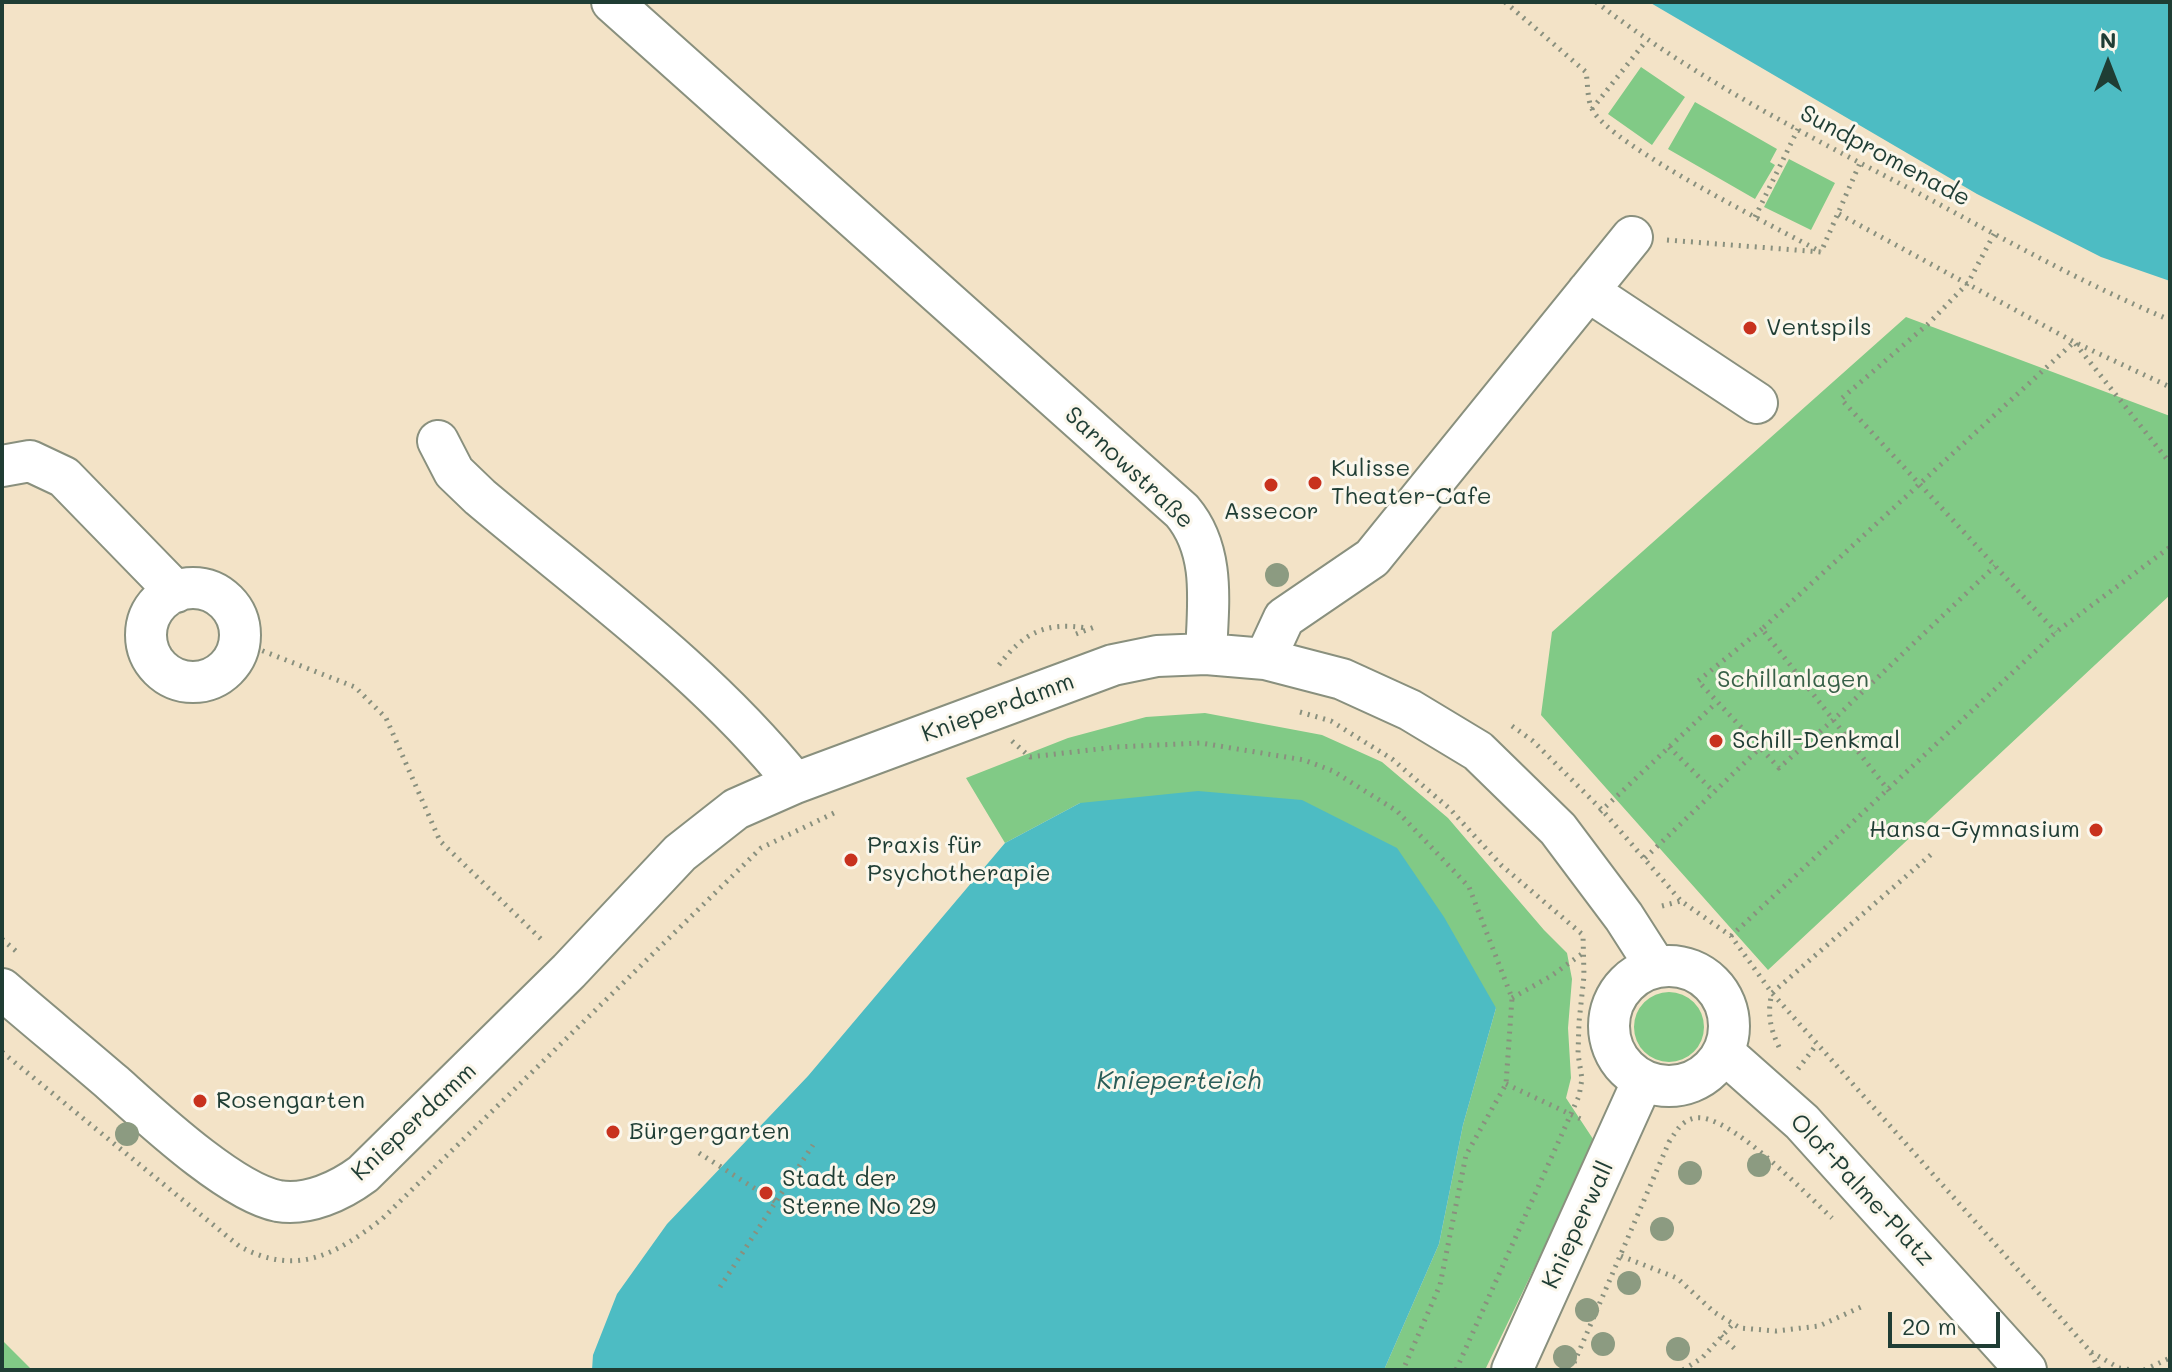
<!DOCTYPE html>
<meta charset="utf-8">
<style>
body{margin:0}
#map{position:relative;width:2172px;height:1372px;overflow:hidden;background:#f3e3c7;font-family:Mali,sans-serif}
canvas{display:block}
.frame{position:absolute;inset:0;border:4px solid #1f3d34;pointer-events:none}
.north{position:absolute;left:2068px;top:24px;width:80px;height:80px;-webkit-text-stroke:6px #fbf7ec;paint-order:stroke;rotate:0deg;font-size:22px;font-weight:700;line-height:32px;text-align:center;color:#1f3d34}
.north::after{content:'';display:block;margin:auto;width:28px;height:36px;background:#1f3d34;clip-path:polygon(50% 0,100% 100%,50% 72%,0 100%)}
.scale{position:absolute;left:1888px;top:1312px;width:112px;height:36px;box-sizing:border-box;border:4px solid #1f3d34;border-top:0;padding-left:10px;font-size:24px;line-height:28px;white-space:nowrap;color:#1f3d34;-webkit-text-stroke:6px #fbf7ec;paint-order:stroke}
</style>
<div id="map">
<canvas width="2172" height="1372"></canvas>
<div class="frame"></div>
<div class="north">N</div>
<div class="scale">20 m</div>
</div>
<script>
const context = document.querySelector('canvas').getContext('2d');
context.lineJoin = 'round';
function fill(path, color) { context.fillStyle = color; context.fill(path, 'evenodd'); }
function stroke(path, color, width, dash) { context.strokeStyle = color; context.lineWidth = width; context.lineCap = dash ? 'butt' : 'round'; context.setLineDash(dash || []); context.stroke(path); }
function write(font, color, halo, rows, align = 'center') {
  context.font = font + ' Mali,sans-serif'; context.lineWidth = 6; context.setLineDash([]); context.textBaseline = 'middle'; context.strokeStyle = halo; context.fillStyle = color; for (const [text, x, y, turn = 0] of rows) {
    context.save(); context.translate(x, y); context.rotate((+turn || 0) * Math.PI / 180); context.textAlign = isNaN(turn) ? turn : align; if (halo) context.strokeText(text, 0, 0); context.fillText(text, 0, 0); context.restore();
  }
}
fill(new Path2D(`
 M1641 67 1685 97 1652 145 1608 114Z
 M1695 102 1777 149 1770 162 1775 165 1755 199 1668 149Z
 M1789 159 1835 183 1811 230 1764 207Z
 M1906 317 2170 416V595L1768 970 1541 715 1552 632Z
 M1205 713 1322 735 1382 762 1448 818 1544 930 1567 953 1572 979 1568 1028 1571 1078 1566 1098 1595 1142 1485 1370H1384L1439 1244 1463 1125 1496 1008 1080 803 1005 843 966 778 1068 738 1146 717Z
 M1634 1027a35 35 0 1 1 70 0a35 35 0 1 1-70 0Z
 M2 1340 32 1370H2Z`), '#81ca86');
fill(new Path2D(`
 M1649 2H2170V281L2101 257 1977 194Z
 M1198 791 1302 800 1397 848 1444 917 1496 1008 1463 1125 1439 1244 1384 1370H592L593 1355 617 1294 667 1224 808 1076 1005 843 1080 803Z`), '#4dbcc3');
const minor = new Path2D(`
 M612 2 1182 511C1216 551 1208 604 1206 654
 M1588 291 1757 403
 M438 441 454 472 480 497C588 588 706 672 795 783
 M2 466 30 461 64 477 176 592
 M146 635a47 47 0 1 1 94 0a47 47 0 1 1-94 0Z
 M1265 659 1284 618 1372 558 1632 237
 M1609 1026a60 60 0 1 1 120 0a60 60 0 1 1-120 0Z
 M2 989C39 1021 77 1052 114 1084 151 1117 231 1192 278 1201 308 1206 340 1191 363 1174L569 971 680 853 736 809 795 783 1113 665 1157 656 1206 654 1265 659 1342 679 1410 710 1478 751 1558 829 1624 917 1656 967
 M1723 1052 1802 1122 2026 1370
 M1512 1370 1643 1080`);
stroke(minor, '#89907e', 44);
stroke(new Path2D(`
 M1505 2 1586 72C1588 83 1587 99 1592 109 1609 145 1779 229 1821 252
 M1596 2C1696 79 1808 136 1920 194 2002 238 2084 284 2170 320
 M1592 109 1646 41
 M1839 214 2074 342 2170 387
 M1755 217 1798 129
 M1994 234 1968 283 1928 324 1841 399 2056 632
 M1667 240 1821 252 1860 163
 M1762 629 1698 681 1779 768 1833 720 1995 566
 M1076 634 1097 626
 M240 642 355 687 386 718 440 841 544 942
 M999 665C1024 632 1046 622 1086 628
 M1300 712 1331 721 1392 759 1450 809 1501 865 1583 935 1584 976 1579 1022 1578 1054 1582 1079 1579 1096 1456 1370
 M1512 726 1533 741 1602 810 1681 901 1731 936 1772 993 2090 1351 2099 1370
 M1012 741 1030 757 1116 747 1201 743 1304 760 1333 771 1397 811 1469 887 1512 998 1506 1084 1466 1155 1440 1285 1403 1370
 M1669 747 1714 792
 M1889 791 1762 629 2074 342 2170 463
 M1600 812 1716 703
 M1645 858 1760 748
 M1662 906 1681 901
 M1731 936 2056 632 2170 547
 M2 939 17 952
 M1512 998 1551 976 1583 953
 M1779 1047C1770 1028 1767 1013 1772 993L1934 852
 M2 1052 239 1246C296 1277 335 1255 382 1219L761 848 834 813
 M1798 1069 1817 1044
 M1506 1084 1585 1121
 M699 1153 776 1202
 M1621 1256 1677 1278 1714 1312 1740 1328 1776 1331 1819 1326 1861 1307
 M720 1287 813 1145
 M1721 1336 1736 1350
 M2091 1352 2119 1368 2132 1370
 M1571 1370 1669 1142C1677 1130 1681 1121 1695 1118 1728 1112 1807 1195 1832 1218
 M1683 1370 1702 1358 1733 1324
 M2144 1370 2170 1358`), '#89907e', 5, [2, 6]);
stroke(minor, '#fff', 40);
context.fillStyle = '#8c9b81';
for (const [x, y] of [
 [1277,575],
 [127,1134],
 [1759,1165],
 [1690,1173],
 [1662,1229],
 [1629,1283],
 [1587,1310],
 [1603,1344],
 [1678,1349],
 [1565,1357]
]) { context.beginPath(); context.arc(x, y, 12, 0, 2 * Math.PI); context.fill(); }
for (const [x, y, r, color] of [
 [1750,328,8,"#c8321e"],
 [1315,483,8,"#c8321e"],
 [1271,485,8,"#c8321e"],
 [1716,741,8,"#c8321e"],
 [2096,830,8,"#c8321e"],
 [851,860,8,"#c8321e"],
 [200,1101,8,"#c8321e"],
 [613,1132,8,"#c8321e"],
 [766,1193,8,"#c8321e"]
]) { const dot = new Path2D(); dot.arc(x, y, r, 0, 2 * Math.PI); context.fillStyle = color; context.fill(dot); stroke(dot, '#fbf7ec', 3); }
write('24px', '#1f3d34', '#fbf7ec', [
 ["Sundpromenade",1885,156,28],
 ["Sarnowstraße",1129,468,43],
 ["Knieperdamm",998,708,-20],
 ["Knieperdamm",414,1122,-43],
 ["Olof-Palme-Platz",1862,1190,47],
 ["Knieperwall",1578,1225,-65]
]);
write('24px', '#1f3d34', '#fbf7ec', [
 ["Ventspils",1766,328],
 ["Kulisse",1331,469],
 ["Theater-Cafe",1331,497],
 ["Assecor",1271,512,"center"],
 ["Schill-Denkmal",1732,741],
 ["Hansa-Gymnasium",2080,830,"right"],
 ["Praxis für",867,846],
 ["Psychotherapie",867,874],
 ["Rosengarten",216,1101],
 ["Bürgergarten",629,1132],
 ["Stadt der",782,1179],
 ["Sterne No 29",782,1207]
], 'left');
write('24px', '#386048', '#fbf7ec', [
 ["Schillanlagen",1793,680]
]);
write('italic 26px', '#2a5d58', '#fbf7ec', [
 ["Knieperteich",1179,1081]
]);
</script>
